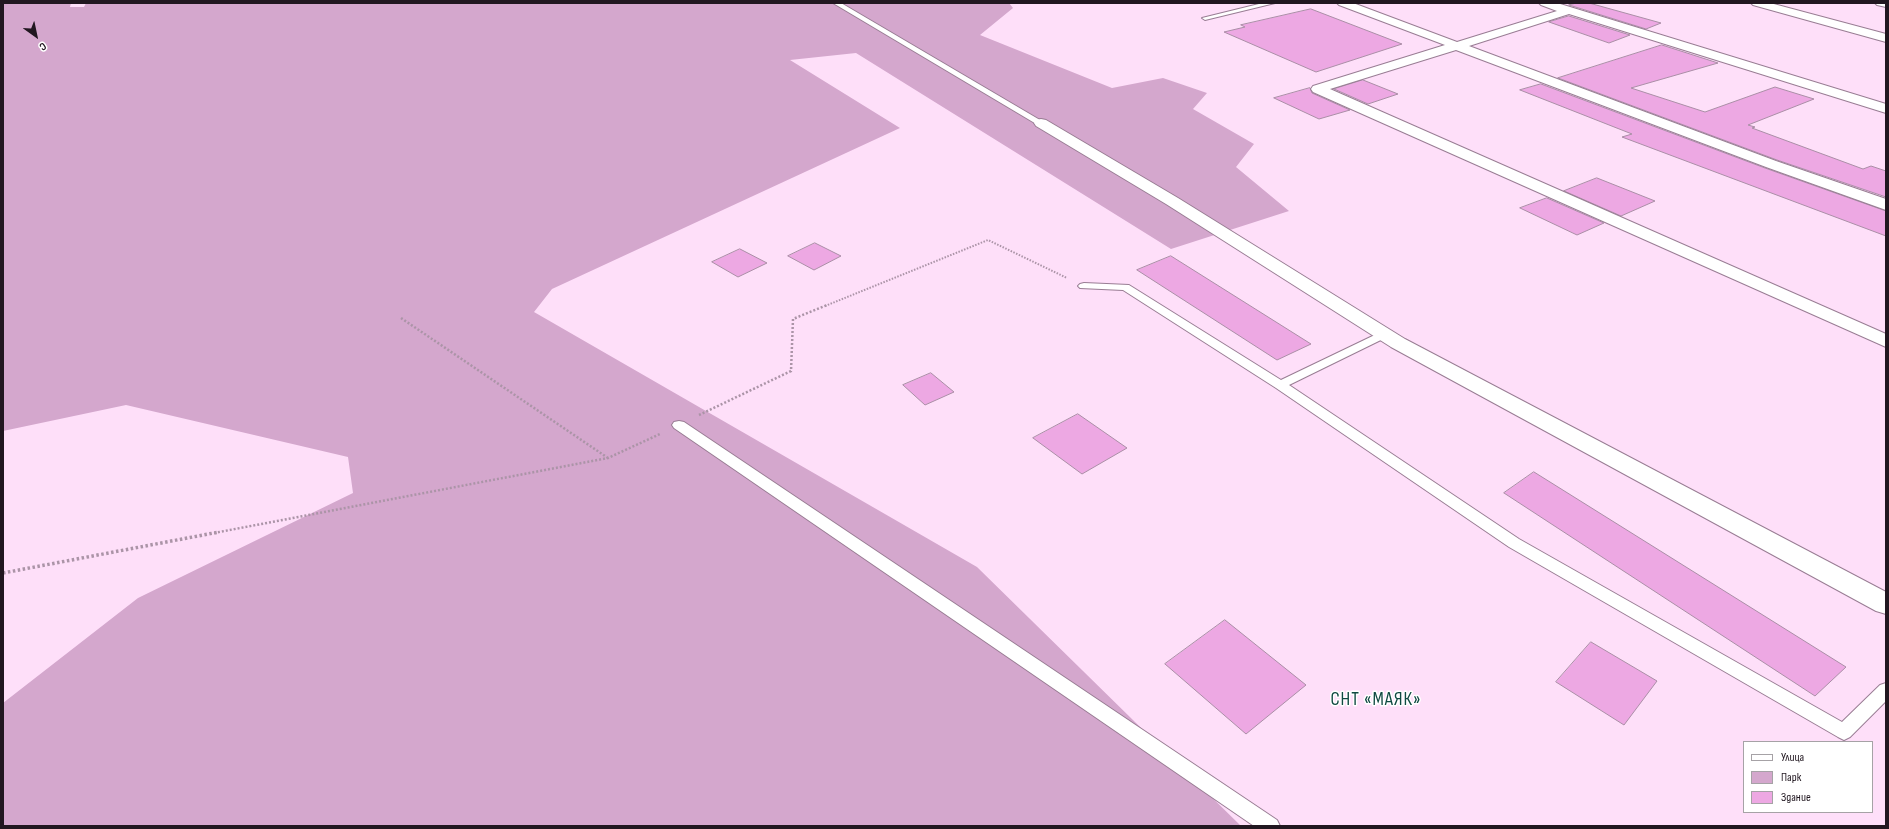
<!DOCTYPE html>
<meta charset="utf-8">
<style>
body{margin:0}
#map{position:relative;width:1889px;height:829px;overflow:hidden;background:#fedff9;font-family:"Sofia Sans Condensed",sans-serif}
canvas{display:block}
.frame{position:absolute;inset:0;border:4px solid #211720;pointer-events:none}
.legend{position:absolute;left:1743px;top:741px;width:130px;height:72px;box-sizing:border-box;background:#fff;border:1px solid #a6a2a6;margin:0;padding:5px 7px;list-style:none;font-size:12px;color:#211720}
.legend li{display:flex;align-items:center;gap:8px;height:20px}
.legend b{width:20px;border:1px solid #a6a2a6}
.north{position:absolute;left:16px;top:16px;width:40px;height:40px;-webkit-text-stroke:3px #fff;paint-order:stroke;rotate:147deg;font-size:11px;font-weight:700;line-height:16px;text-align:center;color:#211720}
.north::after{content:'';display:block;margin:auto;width:14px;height:18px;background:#211720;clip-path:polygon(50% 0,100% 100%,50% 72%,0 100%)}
</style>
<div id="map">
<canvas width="1889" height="829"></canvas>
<div class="frame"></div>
<ul class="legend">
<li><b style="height:5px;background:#fff"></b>Улица</li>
<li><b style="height:11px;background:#d4a7cd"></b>Парк</li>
<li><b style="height:11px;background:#eda8e3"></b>Здание</li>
</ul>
<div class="north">С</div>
</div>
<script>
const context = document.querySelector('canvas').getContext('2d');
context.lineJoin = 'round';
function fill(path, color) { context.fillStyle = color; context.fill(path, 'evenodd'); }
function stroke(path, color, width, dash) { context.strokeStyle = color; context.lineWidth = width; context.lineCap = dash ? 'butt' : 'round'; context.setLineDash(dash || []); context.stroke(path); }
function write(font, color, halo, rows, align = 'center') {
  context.font = font + ' "Sofia Sans Condensed",sans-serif'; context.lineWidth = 3; context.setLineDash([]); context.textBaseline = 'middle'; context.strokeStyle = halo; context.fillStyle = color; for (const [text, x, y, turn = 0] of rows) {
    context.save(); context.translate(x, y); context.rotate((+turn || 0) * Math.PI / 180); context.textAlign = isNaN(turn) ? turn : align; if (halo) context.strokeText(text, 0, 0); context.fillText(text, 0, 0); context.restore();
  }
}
fill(new Path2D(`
 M3 3H71L70 7H84L86 3H1009L1013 8 980 35 1112 88 1163 78 1207 93 1193 109 1254 144 1236 167 1289 211 1171 249 856 53 790 60 900 128 552 289 534 312 977 567 1241 826H3V703L138 598 353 493 348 457 126 405 3 431Z`), '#d4a7cd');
const building = new Path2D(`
 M1577 3H1589L1661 23 1646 29 1569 5Z
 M1311 9 1402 44 1316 72 1224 32 1245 27 1241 25Z
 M1569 16 1630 35 1609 43 1549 22Z
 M1662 45 1718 63 1631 88 1705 112 1775 87 1814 99 1748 125 1755 127 1752 128 1863 169 1871 166 1886 171V197L1777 160 1558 78Z
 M1363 80 1398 94 1368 104 1334 89Z
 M1541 84 1765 168 1886 211V236L1622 137 1632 134 1520 90Z
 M1310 88 1312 93 1350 110 1319 119 1274 98Z
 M1597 178 1655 201 1621 216 1564 191Z
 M1547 198 1604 223 1577 235 1520 208Z
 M815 243 841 256 814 270 788 256Z
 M740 249 767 263 738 277 712 262Z
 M1171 256 1311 344 1277 360 1137 270Z
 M931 373 954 392 925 405 903 385Z
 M1078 414 1127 448 1082 474 1033 438Z
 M1534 472 1846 667 1815 696 1504 493Z
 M1225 620 1306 685 1246 734 1165 664Z
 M1591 642 1657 681 1624 725 1556 682Z`);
fill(building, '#eda8e3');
stroke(building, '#aa8ea6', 1);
const lane = new Path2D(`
 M833 3H841L1045 123 1044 125H1038Z
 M1263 3H1275L1205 20 1202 18Z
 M1084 283 1129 285 1281 380 1381 332H1389L1391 334 1389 336 1289 385 1519 539 1842 722 1880 685 1886 683V701L1850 737 1844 740 1838 737 1509 547 1276 388 1123 290 1080 288 1078 286 1080 284Z
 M679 421 684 422 1277 820 1280 826H1254L674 428 672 425 674 422Z`);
const street = new Path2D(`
 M1337 3H1353L1457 42 1557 11 1541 5 1539 3H1557L1886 104V113L1569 14 1469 46 1776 161 1886 199V210L1766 167 1456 50 1330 89 1886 334V347L1313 92 1311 89 1313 86 1445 45 1339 5Z
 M1751 3H1770L1886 34V42L1753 5Z
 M1875 3H1886V7L1877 5Z
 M1041 119 1046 120 1178 198 1405 339 1886 592V614L1876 611 1391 347 1166 204 1036 126 1034 123 1036 120Z`);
stroke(lane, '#997d94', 2);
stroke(street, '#997d94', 2);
stroke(new Path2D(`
 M825 306 988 240 1067 278`), '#ab94a7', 2, [1.5, 1.5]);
stroke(new Path2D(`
 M401 318 608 458
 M699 415 791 371 793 319 827 305
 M214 533 608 458 660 434`), '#ab94a7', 2.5, [2, 2]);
stroke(new Path2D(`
 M3 573 219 532`), '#ab94a7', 3.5, [2.5, 2.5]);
fill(lane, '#fff');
fill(street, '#fff');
context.letterSpacing = '1px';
write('19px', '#0f4a42', '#fff', [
 ["СНТ «МАЯК»",1376,700]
]);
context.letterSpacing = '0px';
</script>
